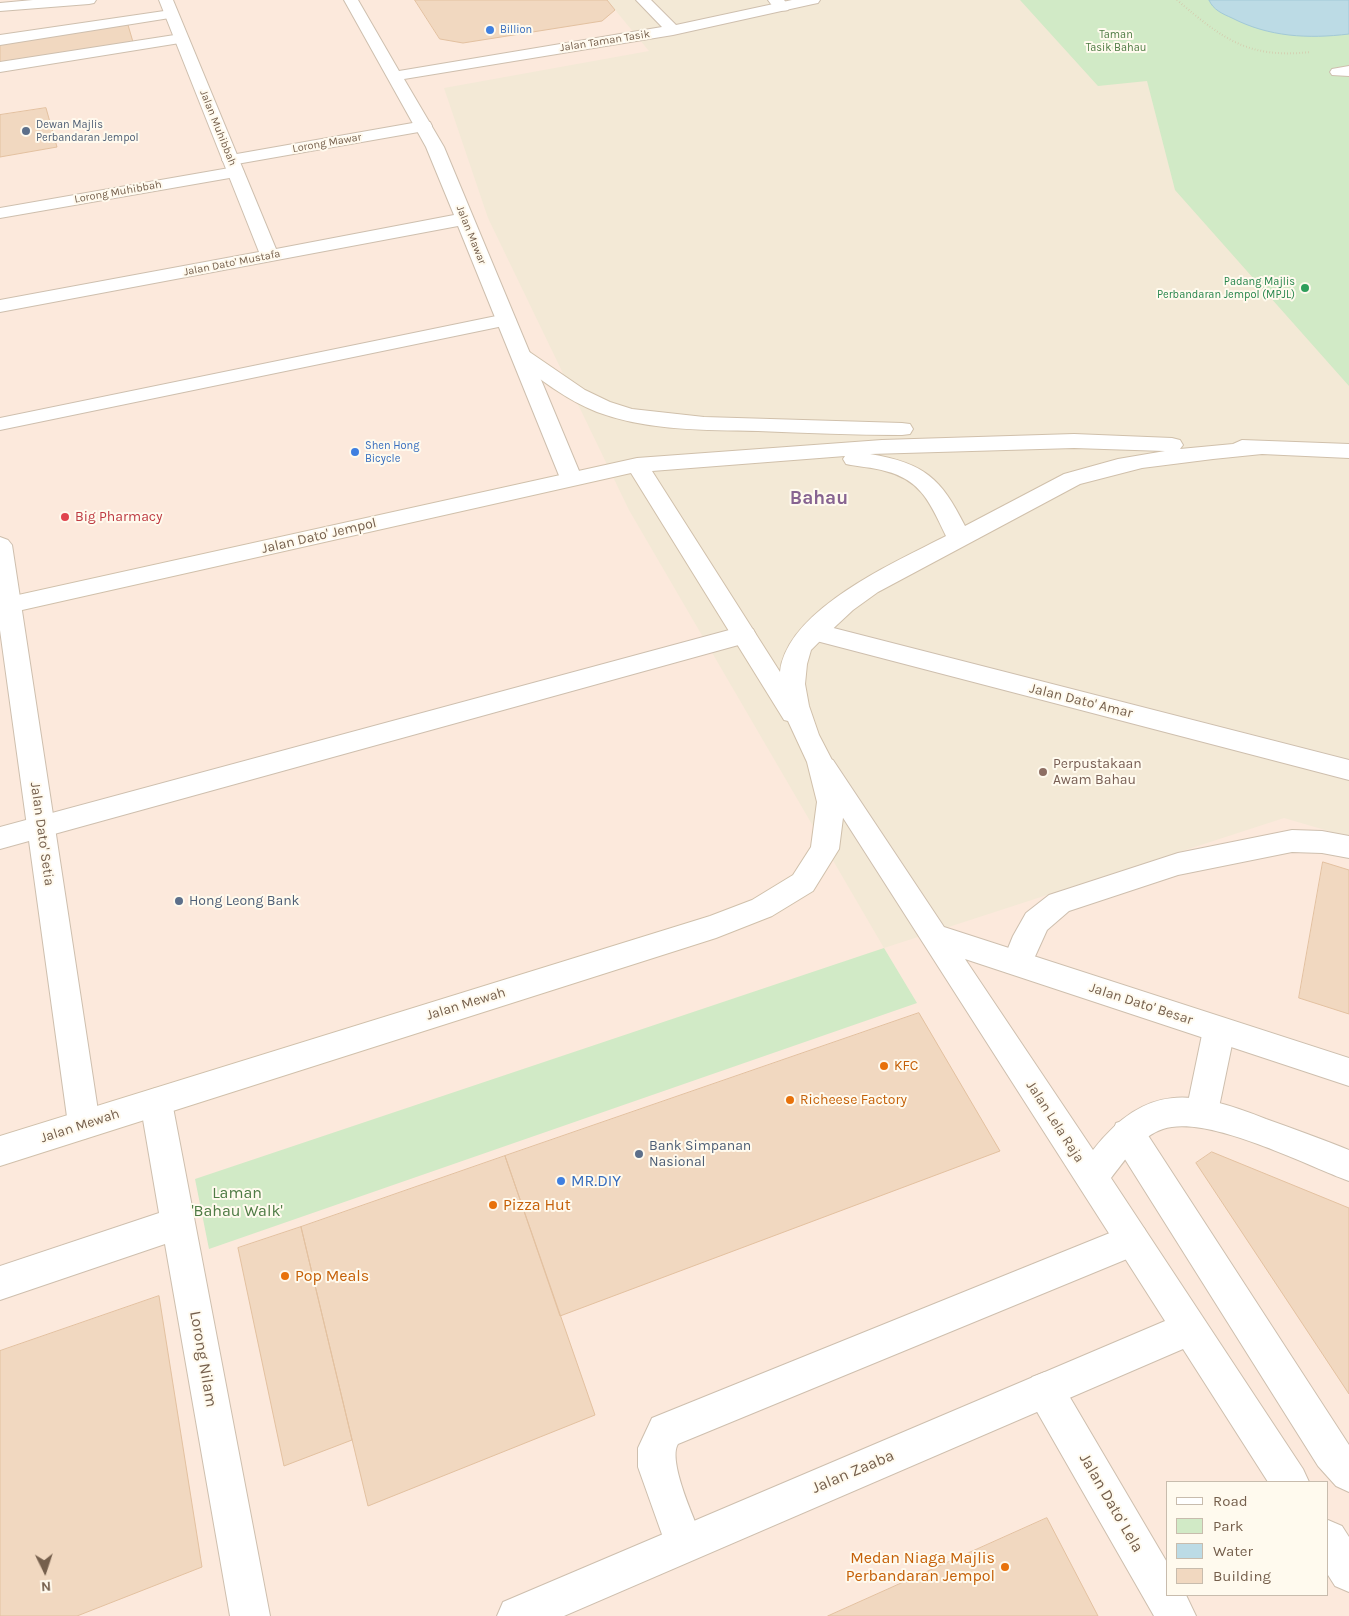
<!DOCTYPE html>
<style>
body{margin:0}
#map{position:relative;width:1349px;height:1616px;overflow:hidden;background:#fcf6e7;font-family:Karla,sans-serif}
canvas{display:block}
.legend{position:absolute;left:1166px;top:1481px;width:162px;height:115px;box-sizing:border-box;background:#fffaee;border:1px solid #c8bcad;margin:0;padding:6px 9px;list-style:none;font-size:15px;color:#755f4c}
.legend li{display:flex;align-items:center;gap:10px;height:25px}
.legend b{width:25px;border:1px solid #c8bcad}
.north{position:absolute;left:20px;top:1546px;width:50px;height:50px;-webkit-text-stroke:4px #fffaee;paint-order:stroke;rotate:176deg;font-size:14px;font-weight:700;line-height:20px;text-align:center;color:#755f4c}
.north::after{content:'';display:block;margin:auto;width:18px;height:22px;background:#755f4c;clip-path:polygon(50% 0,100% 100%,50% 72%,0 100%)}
</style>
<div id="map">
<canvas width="1349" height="1616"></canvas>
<ul class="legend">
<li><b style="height:6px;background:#fff"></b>Road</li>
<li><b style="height:14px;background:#d1eac6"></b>Park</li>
<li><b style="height:14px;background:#bcdbe5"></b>Water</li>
<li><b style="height:14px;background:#f1d8c0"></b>Building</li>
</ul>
<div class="north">N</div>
</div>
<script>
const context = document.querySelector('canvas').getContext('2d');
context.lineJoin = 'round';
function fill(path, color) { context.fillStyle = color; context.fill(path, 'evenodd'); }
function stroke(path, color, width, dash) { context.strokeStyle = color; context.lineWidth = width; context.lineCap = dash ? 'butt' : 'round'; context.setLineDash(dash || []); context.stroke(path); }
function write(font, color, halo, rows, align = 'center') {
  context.font = font + ' Karla,sans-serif'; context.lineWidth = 4; context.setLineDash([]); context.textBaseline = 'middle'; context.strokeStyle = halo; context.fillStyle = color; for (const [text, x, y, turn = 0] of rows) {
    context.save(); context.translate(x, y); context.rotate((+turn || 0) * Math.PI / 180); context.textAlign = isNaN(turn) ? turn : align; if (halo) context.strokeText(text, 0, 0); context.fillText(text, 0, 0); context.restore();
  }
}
fill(new Path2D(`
 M0 0H1349V1616H0ZM1168 1482H1328V1595H1168Z`), '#f3e9d6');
fill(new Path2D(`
 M0 0H607L649 51 444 88 488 218 629 510 884 948 1284 818 1349 837V1616H0ZM1168 1482H1328V1595H1168Z`), '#fce9dc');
fill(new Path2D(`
 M1020 0H1349V386L1175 190 1147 81 1098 86Z
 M884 948 917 1003 209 1249 195 1179Z`), '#d1eac6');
const water = new Path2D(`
 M1209 0H1349V34C1308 39 1269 37 1232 18 1223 14 1213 10 1209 0Z`);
fill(water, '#bcdbe5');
stroke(water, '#a2c9d7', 1);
const building = new Path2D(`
 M415 0H607L615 10 602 21 463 43 440 39Z
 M128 25 133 42 0 62V44Z
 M46 108 57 147 0 157V115Z
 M1323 862 1349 870V1014L1299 998Z
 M919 1013 1000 1151 560 1316 505 1156Z
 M1212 1152 1349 1208V1394L1196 1163Z
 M505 1156 595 1415 368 1506 301 1227Z
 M301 1227 352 1440 284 1466 238 1248Z
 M159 1296 202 1567 77 1616H0V1351Z
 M1047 1518 1098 1616H828Z`);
fill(building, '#f1d8c0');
stroke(building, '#e3c1a0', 1);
const service = new Path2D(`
 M768 0H784L790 7 788 10C779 12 773 8 768 0Z
 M171 10 176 11 178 14 176 17 0 45V35Z
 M181 34 186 36 189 39 186 42 0 72V62Z
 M1349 66V76L1332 75 1330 72 1332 69Z
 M424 121 430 122 432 126 430 130 231 165 225 164 222 160 225 156 231 155Z
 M235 167 241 168 244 172 241 176 0 218V208Z
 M506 314 513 316 516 320 513 324 0 430V418Z
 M744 626 753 629 756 635 753 641 0 849V827Z
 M1292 830 1322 831 1349 836V858L1322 853 1292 852 1178 875 1069 911 1047 930 1028 972 1017 975 1006 972 1002 963 1013 936 1026 913 1049 895 1178 853Z
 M1219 1017 1230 1021 1235 1030 1218 1112 1213 1122 1202 1127 1191 1122 1186 1112 1203 1030 1208 1021Z
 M156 1088 167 1092 172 1102 270 1616H230L165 1244 0 1300V1266L159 1213 140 1102 145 1092Z
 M1128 1119 1140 1123 1349 1445V1492L1336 1486 1318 1466 1116 1145 1112 1134 1116 1123Z
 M1132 1224 1144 1228 1149 1240 1144 1252 678 1444C667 1461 696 1523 704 1543L698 1557 684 1563 670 1557 638 1467V1448L652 1418Z
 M1045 1372 1058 1377 1168 1564V1595H1186L1196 1616H1154L1032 1403 1027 1390 1032 1377Z`);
const minor = new Path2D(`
 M33 0H96L94 3 89 4 0 11V3Z
 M159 0H173L276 249 454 215 426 147 344 0H358L399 71 662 27 636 0H651L676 25 792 0H820L818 3 813 4 673 35 404 79 444 147 582 478 579 483 571 485 563 483 560 478 458 226 0 312V300L259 252Z
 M0 537 8 540 12 545 100 1124 95 1134 84 1139 73 1134 68 1124 0 630Z
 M814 623 1349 760V780L805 638 802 632 805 626Z
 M824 757 833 760 944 927 1349 1058V1086L965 959 1093 1150C1147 1082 1192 1090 1266 1119 1294 1129 1322 1139 1349 1150V1181C1305 1165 1207 1114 1163 1129 1141 1136 1125 1160 1111 1178L1303 1469 1309 1482H1268L1183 1349 564 1616H497L503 1602 1165 1321 815 774 811 767 815 760Z
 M1328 1520 1342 1526 1349 1537V1592L1335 1586 1328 1575Z`);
const secondary = new Path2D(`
 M521 349 528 351 585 390 610 402 632 409 704 417 902 423 910 424 913 429 910 434 902 435C854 435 806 433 758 431 704 430 648 431 597 412 566 400 540 379 514 359L511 355 514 351Z
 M1074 434 1172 438 1180 440 1183 445 1180 449 1233 444 1242 440 1349 444V458L1262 454 1213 459 1142 468 1080 484 878 592 853 610 823 638 811 650 807 664 805 684 809 706 819 735 833 762 845 802 839 849 813 891 772 916 716 938 0 1166V1136L710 916 752 900 793 875 811 847 817 802 807 762 788 721 784 720 631 473 0 615V599L637 458 882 440ZM1074 448 1165 451 1118 459 1064 474 965 526C941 478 924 463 870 454ZM845 456 843 459 846 464C859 467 872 467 885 471 922 480 931 505 946 536 896 562 787 609 780 672L652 471Z`);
stroke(service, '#cebfae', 2);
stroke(minor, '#cebfae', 2);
stroke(secondary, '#d0c0ab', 2);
stroke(new Path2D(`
 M1177 0C1223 39 1248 59 1311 52`), '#d6bca2', 2, [0.5, 2.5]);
fill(service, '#fff');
fill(minor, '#fff');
fill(secondary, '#fff');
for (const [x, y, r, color] of [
 [490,30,5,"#3f7fe0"],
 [26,131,5,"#5c6f8a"],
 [1305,288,5,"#2e9e5b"],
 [355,452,5,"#3f7fe0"],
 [65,517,5,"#e0444e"],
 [1043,772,5,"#8d6e63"],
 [179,901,5,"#5c6f8a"],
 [884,1066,5,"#e8710a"],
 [790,1100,5,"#e8710a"],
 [639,1154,5,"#5c6f8a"],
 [561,1181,5,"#3f7fe0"],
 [493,1205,5,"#e8710a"],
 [285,1276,5,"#e8710a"],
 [1005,1567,5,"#e8710a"]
]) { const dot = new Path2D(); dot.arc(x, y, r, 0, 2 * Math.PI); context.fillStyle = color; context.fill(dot); stroke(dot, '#fffaee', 2); }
write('11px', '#366cbe', '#fffaee', [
 ["Billion",500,30],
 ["Shen Hong",365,446],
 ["Bicycle",365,459]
], 'left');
write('11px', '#4e7b44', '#fffaee', [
 ["Taman",1116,35],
 ["Tasik Bahau",1116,48]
]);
write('11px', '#755f4c', '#fffaee', [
 ["Jalan Taman Tasik",605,41,-9],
 ["Jalan Muhibbah",218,128,68],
 ["Lorong Mawar",327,143,-10],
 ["Lorong Muhibbah",118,192,-10],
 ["Jalan Mawar",471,235,68],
 ["Jalan Dato' Mustafa",232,263,-11]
]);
write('11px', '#4e5e75', '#fffaee', [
 ["Dewan Majlis",36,125],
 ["Perbandaran Jempol",36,138]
], 'left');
write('11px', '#27864d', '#fffaee', [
 ["Padang Majlis",1295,282],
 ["Perbandaran Jempol (MPJL)",1295,295]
], 'right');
write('14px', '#be3a42', '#fffaee', [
 ["Big Pharmacy",75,517]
], 'left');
write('14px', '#755f4c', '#fffaee', [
 ["Jalan Dato' Jempol",319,536,-13],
 ["Jalan Dato' Amar",1081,701,14],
 ["Jalan Dato' Setia",42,834,82],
 ["Jalan Mewah",466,1004,-17],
 ["Jalan Dato' Besar",1141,1004,18],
 ["Jalan Lela Raja",1055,1122,57],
 ["Jalan Mewah",80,1126,-18]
]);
write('14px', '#785e54', '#fffaee', [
 ["Perpustakaan",1053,764],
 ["Awam Bahau",1053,780]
], 'left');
write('14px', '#4e5e75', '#fffaee', [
 ["Hong Leong Bank",189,901],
 ["Bank Simpanan",649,1146],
 ["Nasional",649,1162]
], 'left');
write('14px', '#c56008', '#fffaee', [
 ["KFC",894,1066],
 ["Richeese Factory",800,1100]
], 'left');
write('16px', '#366cbe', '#fffaee', [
 ["MR.DIY",571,1181]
], 'left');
write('16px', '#4e7b44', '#fffaee', [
 ["Laman",237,1193],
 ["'Bahau Walk'",237,1211]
]);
write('16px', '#c56008', '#fffaee', [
 ["Pizza Hut",503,1205],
 ["Pop Meals",295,1276],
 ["Medan Niaga Majlis",995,1558,"right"],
 ["Perbandaran Jempol",995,1576,"right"]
], 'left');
write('16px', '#755f4c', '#fffaee', [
 ["Lorong Nilam",203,1359,80],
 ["Jalan Zaaba",853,1472,-23],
 ["Jalan Dato' Lela",1111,1503,60]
]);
write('bold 19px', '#876491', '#fffaee', [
 ["Bahau",819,499]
]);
</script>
